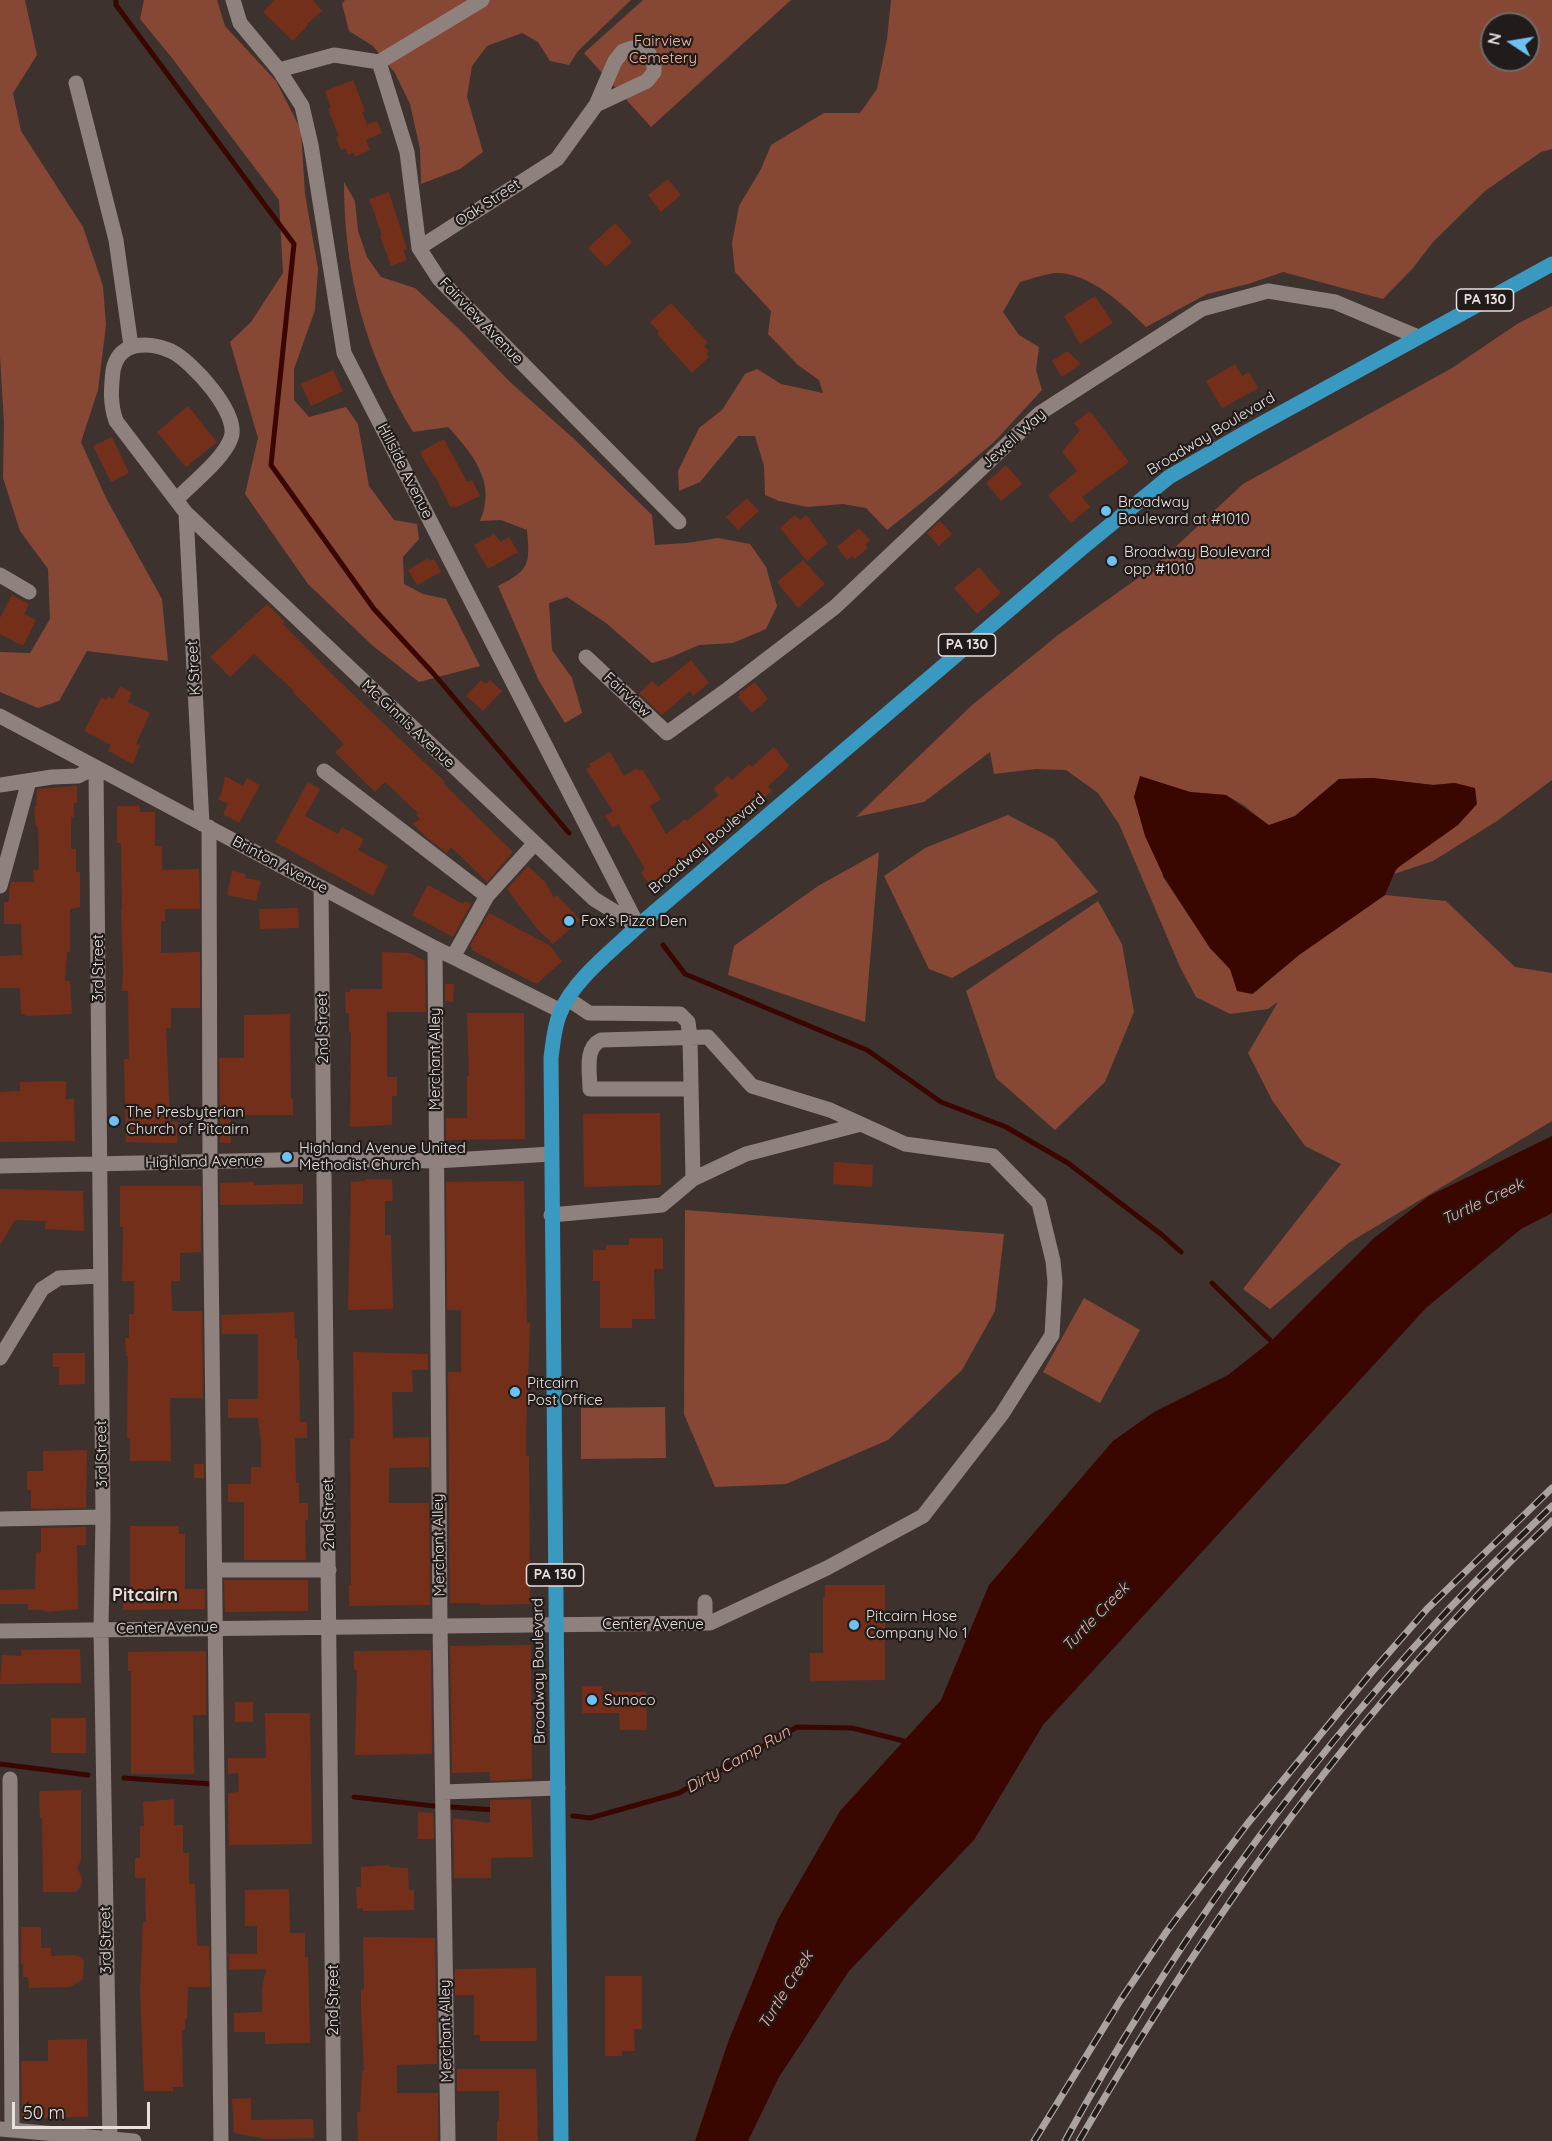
<!DOCTYPE html>
<style>
body{margin:0}
#map{position:relative;width:1552px;height:2141px;overflow:hidden;background:#3e322f;font-family:Quicksand,sans-serif}
canvas{display:block}
.north{position:absolute;left:1480px;top:12px;width:60px;height:60px;box-sizing:border-box;background:#211b1a;border:2px solid #706a68;border-radius:50%;rotate:282deg;font-size:16px;font-weight:700;line-height:24px;text-align:center;color:#e7e0dd}
.north::after{content:'';display:block;margin:auto;width:21px;height:27px;background:#6ec2f3;clip-path:polygon(50% 0,100% 100%,50% 72%,0 100%)}
.scale{position:absolute;left:12px;top:2102px;width:138px;height:27px;box-sizing:border-box;border:3px solid #e7e0dd;border-top:0;padding-left:8px;font-size:18px;line-height:21px;white-space:nowrap;color:#e7e0dd;-webkit-text-stroke:4px #211b1a;paint-order:stroke}
</style>
<div id="map">
<canvas width="1552" height="2141"></canvas>
<div class="north">N</div>
<div class="scale">50 m</div>
</div>
<script>
const context = document.querySelector('canvas').getContext('2d');
context.lineJoin = 'round';
function fill(path, color) { context.fillStyle = color; context.fill(path, 'evenodd'); }
function stroke(path, color, width, dash) { context.strokeStyle = color; context.lineWidth = width; context.lineCap = dash ? 'butt' : 'round'; context.setLineDash(dash || []); context.stroke(path); }
function write(font, color, halo, rows, align = 'center') {
  context.font = font + ' Quicksand,sans-serif'; context.lineWidth = 4.5; context.setLineDash([]); context.textBaseline = 'middle'; context.strokeStyle = halo; context.fillStyle = color; for (const [text, x, y, turn = 0] of rows) {
    context.save(); context.translate(x, y); context.rotate((+turn || 0) * Math.PI / 180); context.textAlign = isNaN(turn) ? turn : align; if (halo) context.strokeText(text, 0, 0); context.fillText(text, 0, 0); context.restore();
  }
}
fill(new Path2D(`
 M0 0H25L37 55 13 93 21 131 83 227 103 286 106 325 98 390 81 442 106 498 162 599 168 661 87 651 59 701 38 708 0 692V652L30 653 50 619 48 569 20 531 3 478 4 423 0 356Z
 M144 0H217L225 26 276 81 301 130 305 194 318 269 315 310 294 369V400L309 417 346 407 358 424 369 486 394 520 417 524 419 539 403 557 404 584 423 594 446 599 480 666 419 682 373 646 308 584 245 494 258 438 230 342 251 322 283 273 279 200 172 58 140 19Z
 M345 0H631L578 51 569 65 550 61 538 42 522 33 487 46 472 66 467 97 483 152 460 169 421 184 420 149 410 104 395 73 373 46 349 31 342 4Z
 M643 0H791L651 127 584 53Z
 M891 0H1552V149L1541 152 1485 191 1433 242 1413 268 1383 299 1283 272 1248 284 1207 294 1146 327C1124 305 1089 272 1056 273 1045 274 1031 279 1020 282L1003 312 1019 335 1039 347 1036 370 1042 390 994 442 940 488 887 530 866 508 843 504 807 507 779 501 765 495 764 466 755 436H738L700 482 679 491 678 471 699 428 722 410 745 374 757 369 781 384 823 393 819 380 798 365 768 334 771 311 735 272 732 243 739 206 761 169 771 145 824 113H860L877 89 887 39ZM1492 24H1528V60H1492Z
 M344 182 355 201 358 231 367 257 381 277 415 288 461 331 510 382 573 438 652 515 655 545 687 543 718 538 750 544 766 567 777 606 766 629 733 643 699 645 669 658 652 663 606 623 567 597 549 603 552 650 572 678 582 713 565 723 539 681 498 586C530 570 530 564 527 530L501 520 480 521C497 483 473 454 448 427L413 432C365 354 344 273 344 182Z
 M1552 306V780L1497 821 1433 861 1394 874 1455 783 1433 785 1373 778 1339 779 1295 816 1269 826 1245 806 1226 795 1190 792 1141 777 1163 877 1210 948 1253 994 1299 955 1385 895 1446 901 1515 967 1552 973V1121L1350 1242 1270 1309 1243 1289 1341 1164 1305 1146 1272 1100 1248 1053 1278 1002 1268 1009 1230 1014 1196 997 1180 967 1119 824 1098 793 1066 770 1036 769 994 774 990 752 924 802 856 817 971 706 1058 635 1155 566 1243 484 1452 368 1517 324Z
 M1008 815 1054 839 1098 892 952 978 929 969 884 876 925 848Z
 M879 852 865 1022 728 975 734 946 818 886Z
 M1098 901 1122 944 1134 1012 1105 1082 1055 1130 996 1078 966 991Z
 M685 1210 1004 1234 995 1311 962 1370 888 1440 786 1484 715 1487 684 1414Z
 M1084 1298 1140 1330 1100 1403 1043 1372Z
 M665 1407 666 1458 581 1459V1408Z`), '#874735');
fill(new Path2D(`
 M1140 776 1190 792 1226 795 1269 825 1295 816 1339 779 1373 778 1433 785 1455 783 1475 788 1477 804 1458 825 1396 869 1385 895 1299 955 1252 994 1237 991 1230 969 1210 948 1164 877 1145 836 1134 797Z
 M1552 1136V1213L1521 1229 1426 1308 1043 1725 974 1840 849 1971 779 2077 748 2141H695L728 2042 778 1919 840 1811 941 1700 989 1585 1113 1441 1154 1412 1228 1375 1271 1341 1374 1238 1429 1196Z`), '#3a0700');
stroke(new Path2D(`
 M116 0V5L294 244 271 465 374 609 433 673 569 833
 M663 945 685 974 867 1050 941 1102 1006 1127 1068 1163 1162 1235 1181 1252
 M1212 1283 1275 1345
 M0 1764 88 1775
 M124 1778 212 1784
 M354 1797 434 1806
 M450 1807 496 1810
 M573 1816 590 1818 679 1793 797 1727 852 1728 908 1742`), '#3a0700', 5);
fill(new Path2D(`
 M274 0H313L322 11 307 24 308 25 293 41 263 12Z
 M353 80 365 111 362 112 367 124 361 127 377 121 382 133 366 140 370 150 355 157 354 152 348 155 346 148 341 150 336 137 339 136 328 109 331 108 325 91Z
 M668 179 681 195 661 212 648 195Z
 M389 192 407 249 403 250 407 260 391 266 380 236 382 235 369 199Z
 M615 223 632 242 606 267 588 248Z
 M1095 296 1113 323 1080 344 1064 316Z
 M671 303 708 343 704 346 709 351 706 354 709 357 692 373 657 334 659 332 650 322Z
 M1067 351 1081 364 1062 377 1052 361Z
 M1235 364 1242 376 1249 372 1258 388 1222 408 1206 381Z
 M333 370 343 391 311 406 301 384Z
 M188 406 217 442 186 467 157 432Z
 M1090 411 1129 462 1082 497 1090 507 1071 523 1048 495 1077 471 1062 452 1080 430 1074 423Z
 M112 437 129 473 111 482 93 446Z
 M444 439 467 482 472 480 480 496 455 508 454 506 451 508 435 476 434 477 420 452Z
 M1006 465 1022 484 1001 501 986 483Z
 M747 498 759 511 738 530 726 517Z
 M795 515 800 520 806 515 828 543 807 561 780 528Z
 M940 521 952 534 939 546 927 533Z
 M859 528 870 540 865 545 868 548 855 559 852 556 847 560 837 547Z
 M494 534 501 542 509 537 518 552 488 569 474 545Z
 M428 558 430 561 434 559 441 572 417 585 408 570Z
 M803 560 825 584 798 608 777 582Z
 M979 567 1001 593 977 614 954 588Z
 M12 595 29 604 24 614 36 620 23 646 0 634V618Z
 M267 604 285 622 283 624 335 677 445 782 444 784 513 852 487 882 451 847 447 853 425 836 413 824 420 819 416 815 418 813 385 782 375 792 335 752 344 744 293 692 294 691 254 654 230 677 210 657Z
 M691 660 709 683 693 696 690 691 662 715 639 693 652 681 658 687Z
 M481 680 486 684 490 680 502 691 483 711 466 696Z
 M755 682 768 699 752 713 738 697 740 695 739 693Z
 M120 686 132 693 128 702 150 713 136 744 140 745 133 764 108 751 111 745 84 731 101 698 106 700 108 696 113 699Z
 M774 747 789 765 787 767 788 768 768 786 772 791 753 807 755 808 710 845 711 848 668 879 667 877 652 887 641 873 645 869 625 835 624 836 619 824 613 828 605 816 613 811 586 769 591 767 589 764 610 752 624 776 637 768 639 771 642 769 661 799 650 806 666 834 685 819 687 821 718 796 714 788 728 776 732 780 749 764 752 767Z
 M225 776 243 786 247 778 260 785 239 823 223 814 228 804 218 799 222 792Z
 M308 782 320 789 305 816 338 834 342 827 364 839 358 850 388 866 373 896 275 842Z
 M77 786V803H74V817H71V849H76V872H80V907L70 909V952H67L65 981H70L72 1014 27 1016V1015L21 1014 20 988H0V956L22 955 21 924H4V902H9V890L11 882H34L33 870H39L38 827H36L34 807H36L37 789Z
 M117 806H140V812H155V846H162V870L199 869 200 909H165V921H161V953L200 952V1008H171V1028H166L170 1121 178 1122 177 1143 126 1142 124 1059H129L128 991H122L123 973 121 910H122L121 843H117Z
 M528 866 545 882 554 898 557 895 580 920 553 944 537 929 507 889Z
 M232 871 246 874 245 878 261 881 256 901 227 895Z
 M428 885 463 904 465 901 471 904 453 937 412 915Z
 M298 908 299 928 260 929 259 909Z
 M489 913 549 945 562 961 538 983H534L472 950 473 948 470 946Z
 M382 952 410 953 425 961 426 1012H387V1077H397V1096H392V1125L350 1127 351 1032H349V1013H346L345 992H350V989H382Z
 M445 984H454L453 1002 445 1001Z
 M467 1013H524L525 1139 446 1140V1118H467V1076H469Z
 M290 1014 291 1099H293V1115H220L219 1058H244V1015Z
 M66 1081V1099H74L75 1141 0 1142V1092L20 1091V1082Z
 M660 1113 661 1185 584 1187 583 1114Z
 M231 1115V1143H220V1116Z
 M834 1162 873 1165 872 1187 833 1184Z
 M365 1179H392L393 1201H385V1235H391L393 1309 348 1310 351 1182 365 1181Z
 M524 1181 527 1323H530L526 1435V1456H529L530 1604 480 1605V1603H450L448 1372H461V1310H447L446 1182Z
 M254 1182V1185L303 1184V1204L220 1205V1183Z
 M120 1186H201V1252L180 1253V1281H171L172 1311H202L203 1398H170L171 1461H130V1438H127L128 1356H126L125 1338H129V1314H134V1281H122L123 1227H120Z
 M0 1189 83 1191 84 1231 45 1229 46 1221 15 1220 0 1245Z
 M629 1238H663V1269H654L655 1319H632V1328H600V1281H593V1250H606V1245H629Z
 M294 1312 295 1338H297V1360H299L300 1422H307V1438H295L296 1483H299V1503H308V1520H305L306 1560H244V1502H228V1484H251V1467H261V1443L258 1418H228V1399H258V1334H222L221 1315Z
 M353 1352 428 1354V1370H412L413 1392H392L393 1438 429 1437V1467L389 1468V1503H429L430 1605 349 1606V1585H351L350 1439H354V1416Z
 M53 1353H85V1384L59 1385V1367H53Z
 M87 1450 86 1508 31 1509V1490H27V1471H43V1451Z
 M194 1464H204V1478H194Z
 M130 1526H179V1534H185V1589H205V1609L123 1610 122 1590H130Z
 M86 1527V1545H77L78 1609 46 1612 43 1610H28V1604H0V1590L35 1589 36 1553 41 1552V1528Z
 M224 1580H308V1611L225 1612Z
 M825 1585H885V1680L810 1681V1653H823V1598H825Z
 M531 1645 532 1779 490 1781V1772L452 1773 450 1646Z
 M80 1649 81 1683 0 1684 2 1655 21 1656V1650Z
 M431 1650 432 1754 355 1755 357 1670H354V1651Z
 M206 1651V1715H193L194 1774H131V1671H128V1652Z
 M582 1686H602V1692H646L647 1730H620L619 1713H582Z
 M235 1702H253V1722H235Z
 M265 1713H310L312 1844 229 1845 228 1793 239 1792 238 1773 228 1774V1758H266Z
 M51 1718H86V1753H51Z
 M81 1790V1860L77 1868 82 1878 81 1886 76 1892H43L42 1818H40L39 1791Z
 M174 1799V1825H183V1853H189V1884H195L197 1946H209L210 1987H188L187 2018 185 2020V2030H182L183 2087H173V2091H144L140 1990 143 1922H146L145 1878H135V1858H140V1826H144L143 1802Z
 M531 1799 533 1857 491 1858V1878H454L453 1818 490 1823V1800Z
 M418 1812 433 1813 434 1839H418Z
 M390 1865 389 1867 408 1868 409 1890H414V1910L363 1911V1908L357 1909 356 1887H361V1867Z
 M289 1889 290 1933H305V1957H308L310 2043 265 2044V2032H234V2013L262 2012V1989L266 1969 229 1970V1954H257V1926H245V1890Z
 M21 1927H41V1948H51V1956L74 1955 81 1957 84 1961 83 1979 70 1987 29 1988 28 1977H23V1964H21Z
 M363 1937 435 1938 437 2064 397 2065V2093H438V2141H358L357 2112H360L362 2071H364L361 2011V1989H364Z
 M536 1968 537 2041H480V2035H474V1995H455V1969Z
 M605 1976H642V2029H634L635 2051H622V2056H605Z
 M87 2039 88 2117 22 2118 21 2061H48V2040Z
 M457 2069H536L538 2141H497V2121H499V2091H457Z
 M251 2098V2120L313 2119 314 2138 266 2139 234 2133 232 2099Z`), '#742f1b');
stroke(new Path2D(`
 M233 0 240 23 279 70 302 106 311 145 344 353 638 926
 M379 62 407 152 419 248 439 279 679 522
 M379 62 482 0
 M279 70 334 55 379 62
 M76 83 116 240 131 346
 M419 248 557 159 596 105 615 61 623 51 632 48 641 49 649 54 654 62V72L647 81 596 105
 M176 500C192 483 223 460 231 438 240 414 192 361 171 351 148 341 118 341 113 371 111 389 110 404 116 421L186 513 594 899 638 926
 M186 513 202 824
 M0 575 29 592
 M586 657 667 733 728 689 835 607 1040 413 1202 309 1268 291 1335 302 1418 337
 M0 716 435 948 561 1011
 M324 771 487 896
 M0 785 52 777 78 776 96 767 103 1517 101 1629 110 2141
 M209 827 210 1162 221 2141
 M0 886 29 781
 M321 887 334 2141
 M435 948 440 1625 448 2141
 M453 957 487 896 535 843
 M0 1166 324 1159 436 1161 551 1154
 M693 1179 746 1154 861 1124
 M551 1215 662 1205 693 1179 690 1038 688 1022 680 1014 589 1013 568 999
 M0 1358 42 1289 59 1278 100 1276
 M0 1519 103 1517
 M216 1570H329
 M705 1623V1602
 M0 1631 710 1623 827 1568 923 1516 1002 1414 1052 1335 1055 1282 1053 1261 1039 1203 993 1156 905 1144 830 1110 752 1086 708 1037 601 1040C584 1048 590 1073 590 1089H691
 M10 1779 12 2130
 M443 1792 558 1788
 M0 2129 134 2141`), '#8f827e', 15);
stroke(new Path2D(`
 M561 2141 551 1058C553 1043 554 1027 560 1013 573 980 613 950 638 926L1082 548 1169 477 1250 430 1552 264`), '#3a99c1', 15);
const rail = new Path2D(`
 M1034 2141 1120 2001 1167 1931 1248 1823 1371 1673 1427 1609 1552 1488
 M1065 2141C1167 1954 1293 1778 1437 1622 1474 1581 1513 1544 1552 1506
 M1079 2141C1210 1915 1362 1701 1552 1521`);
stroke(rail, '#aba3a0', 7);
stroke(rail, '#211b1a', 4.5, [14]);
for (const [x, y, r, color] of [
 [1106,511,6,"#6ec2f3"],
 [1112,561,6,"#6ec2f3"],
 [569,921,6,"#6ec2f3"],
 [114,1121,6,"#6ec2f3"],
 [287,1157,6,"#6ec2f3"],
 [515,1392,6,"#6ec2f3"],
 [854,1625,6,"#6ec2f3"],
 [592,1700,6,"#6ec2f3"]
]) { const dot = new Path2D(); dot.arc(x, y, r, 0, 2 * Math.PI); context.fillStyle = color; context.fill(dot); stroke(dot, '#211b1a', 2); }
for (const [x, y, w] of [
 [1485,300,57],
 [967,645,57],
 [555,1575,57]
]) { const box = new Path2D(); box.roundRect(x - w / 2, y - 11, w, 22, 4.5); context.fillStyle = '#211b1a'; context.fill(box); stroke(box, '#e7e0dd', 1.5); }
write('bold 14px', '#e7e0dd', null, [
 ["PA 130",1485,300],
 ["PA 130",967,645],
 ["PA 130",555,1575]
]);
write('15px', '#f4b4a2', '#211b1a', [
 ["Fairview",663,41],
 ["Cemetery",663,58]
]);
write('15px', '#e7e0dd', '#211b1a', [
 ["Oak Street",488,203,-33],
 ["Fairview Avenue",481,321,46],
 ["Broadway Boulevard",1211,434,-31],
 ["Jewell Way",1014,439,-42],
 ["Hillside Avenue",405,471,63],
 ["K Street",194,668,-93],
 ["Fairview",627,695,43],
 ["Mc Ginnis Avenue",408,724,43],
 ["Broadway Boulevard",707,844,-40],
 ["Brinton Avenue",280,865,28],
 ["3rd Street",98,968,-90],
 ["2nd Street",323,1028,-91],
 ["Merchant Alley",435,1059,-90],
 ["Highland Avenue",204,1162,-1],
 ["3rd Street",102,1454,-91],
 ["2nd Street",329,1514,-91],
 ["Merchant Alley",439,1545,-91],
 ["Center Avenue",653,1624],
 ["Center Avenue",167,1628,-1],
 ["Broadway Boulevard",539,1671,-91],
 ["3rd Street",106,1940,-91],
 ["2nd Street",333,2000,-90],
 ["Merchant Alley",446,2031,-91]
]);
write('15px', '#e7e0dd', '#211b1a', [
 ["Broadway",1118,502],
 ["Boulevard at #1010",1118,519],
 ["Broadway Boulevard",1124,552],
 ["opp #1010",1124,569],
 ["Fox's Pizza Den",581,921],
 ["The Presbyterian",126,1112],
 ["Church of Pitcairn",126,1129],
 ["Highland Avenue United",299,1148],
 ["Methodist Church",299,1165],
 ["Pitcairn",527,1383],
 ["Post Office",527,1400],
 ["Pitcairn Hose",866,1616],
 ["Company No 1",866,1633],
 ["Sunoco",604,1700]
], 'left');
write('italic 16px', '#f5b5a2', '#211b1a', [
 ["Turtle Creek",1483,1202,-25],
 ["Turtle Creek",1096,1617,-46],
 ["Dirty Camp Run",738,1760,-30],
 ["Turtle Creek",786,1990,-58]
]);
write('bold 18px', '#eadcd7', '#211b1a', [
 ["Pitcairn",145,1596]
]);
</script>
